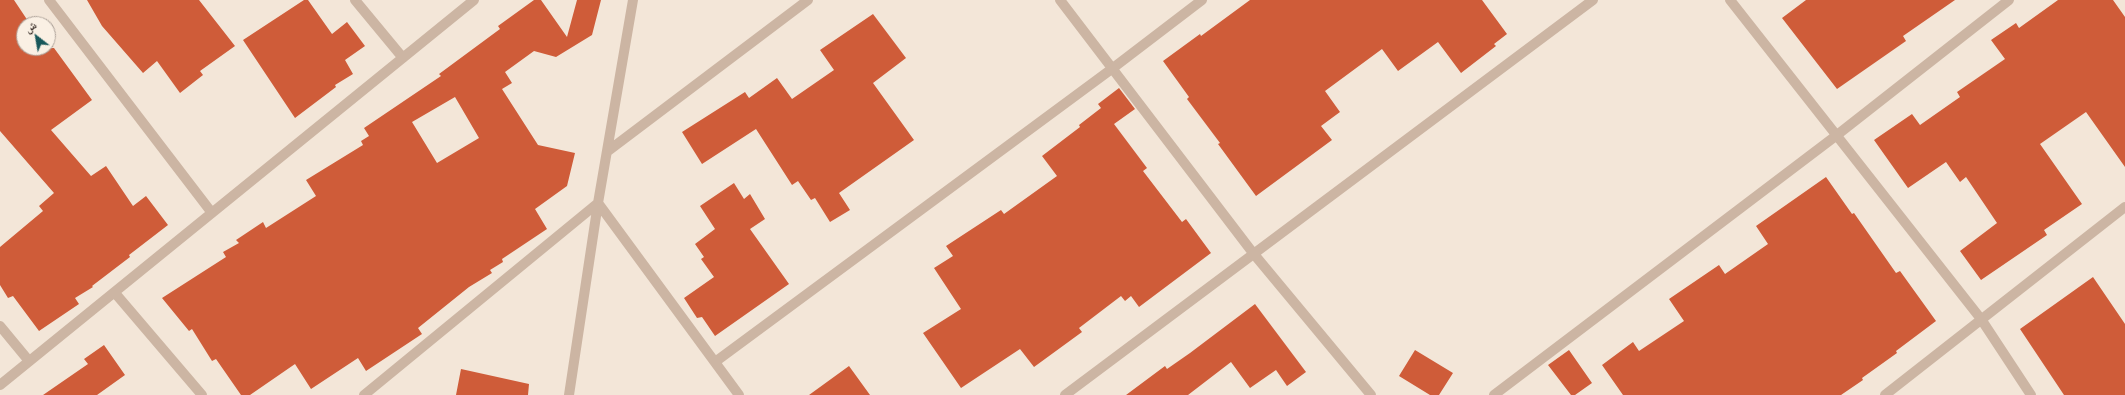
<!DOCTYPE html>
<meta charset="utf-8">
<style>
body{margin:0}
#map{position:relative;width:2125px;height:395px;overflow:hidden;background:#f3e6d8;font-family:Arial,"Noto Naskh Arabic",sans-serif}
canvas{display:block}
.north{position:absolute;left:16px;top:16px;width:40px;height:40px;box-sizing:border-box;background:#faf0e4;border:1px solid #aca198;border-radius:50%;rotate:329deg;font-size:11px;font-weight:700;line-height:16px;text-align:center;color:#362b26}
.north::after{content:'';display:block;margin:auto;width:14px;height:18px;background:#18575a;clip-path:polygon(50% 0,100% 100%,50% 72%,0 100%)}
</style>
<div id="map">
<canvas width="2125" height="395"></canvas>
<div class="north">ش</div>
</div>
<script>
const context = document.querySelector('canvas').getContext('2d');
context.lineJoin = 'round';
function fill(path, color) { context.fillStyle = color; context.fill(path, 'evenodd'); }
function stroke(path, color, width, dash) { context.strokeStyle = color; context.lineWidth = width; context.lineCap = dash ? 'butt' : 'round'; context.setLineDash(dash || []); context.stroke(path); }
fill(new Path2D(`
 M0 0H14L30 24H24V48H54L92 100 51 130 91 176 106 166 133 206 146 196 168 225 129 255 130 257 92 286 93 287 75 298 79 304 39 331 13 296 8 298 0 285V247L43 211 39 206 54 193 0 131Z
 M87 0H199L235 46 200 71 203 75 180 93 157 61 143 73 102 26Z
 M304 0H308L332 34 347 22 365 46 345 60 353 74 335 85 336 87 295 118 243 40Z
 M534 0H541L567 37 577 0H601L592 35 556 57 534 51 505 72 512 83 502 89 538 145 575 153 567 186 535 209 547 229 502 259 503 262 490 270 492 273 469 287 418 328 422 334 366 371 358 358 311 389 295 364 250 395H241L216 359 212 361 192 329 189 331 162 298 226 257 223 252 239 243 236 240 263 222 266 228 316 196 306 180 363 145 361 141 369 136 364 128 441 76 439 74 500 29 498 26ZM455 97 479 138 437 163 412 122Z
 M1250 0H1482L1507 34 1494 44 1496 46 1461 73 1438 42 1398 71 1382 49 1325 91 1340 112 1321 126 1332 140 1256 196 1218 144 1220 143 1187 99 1189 97 1163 61 1200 34 1201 36Z
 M1806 0H1955L1903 36 1906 41 1837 89 1782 18Z
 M2058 0H2113L2125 17V167L2086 112 2040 144 2082 204 2044 230 2047 235 1981 280 1960 251 1997 223 1966 177 1960 182 1946 162 1908 188 1874 140 1912 114 1920 125 1960 97 1957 92 2005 59 1991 40 2016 23 2019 28Z
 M873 14 906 58 873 83 914 140 839 193 850 210 830 222 815 198 811 200 798 181 792 185 756 129 702 164 682 132 745 92 749 98 777 78 792 99 834 70 820 50Z
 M1119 88 1135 109 1114 124 1147 168 1143 171 1182 222 1186 219 1211 253 1139 307 1131 296 1125 301 1121 296 1079 328 1082 332 1034 367 1020 349 961 388 923 333 961 309 934 268 953 256 946 246 1001 210 1004 214 1057 176 1042 156 1080 127 1079 125 1101 108 1098 104Z
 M1826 177 1852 214 1854 213 1896 273 1900 271 1936 321 1896 351 1897 353 1862 378 1863 380 1841 395H1623L1602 365 1633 342 1639 351 1684 321 1669 299 1719 265 1725 274 1768 244 1756 226Z
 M734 183 744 199 750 194 765 219 750 229 789 284 715 336 702 317 697 318 684 298 714 277 701 259 704 257 695 244 715 229 700 206Z
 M2093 277 2125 324V395H2064L2020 329Z
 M1255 304 1306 372 1287 386 1276 370 1250 388 1231 362 1188 395H1126L1165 366 1167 369 1190 353Z
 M104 345 125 375 97 395H43L88 364 84 359Z
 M1415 350 1453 373 1439 395H1430L1399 376Z
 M1569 350 1592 383 1575 395H1571L1548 365Z
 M849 366 870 395H809Z
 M461 369 529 384 528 395H456Z`), '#cf5c39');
stroke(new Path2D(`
 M49 0 212 213
 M355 0 403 58
 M1060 0 1253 253 1371 395
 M1730 0 1981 319 2031 395
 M608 151 808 0
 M115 293 202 395
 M0 326 29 361
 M715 362 1113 68 1202 0
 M0 385 474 0
 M364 395 598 203 739 395
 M569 395 598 203 633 0
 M1065 395 1593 0
 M1494 395 1837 135 2009 0
 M1885 395 2125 207`), '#ccb5a3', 10);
</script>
